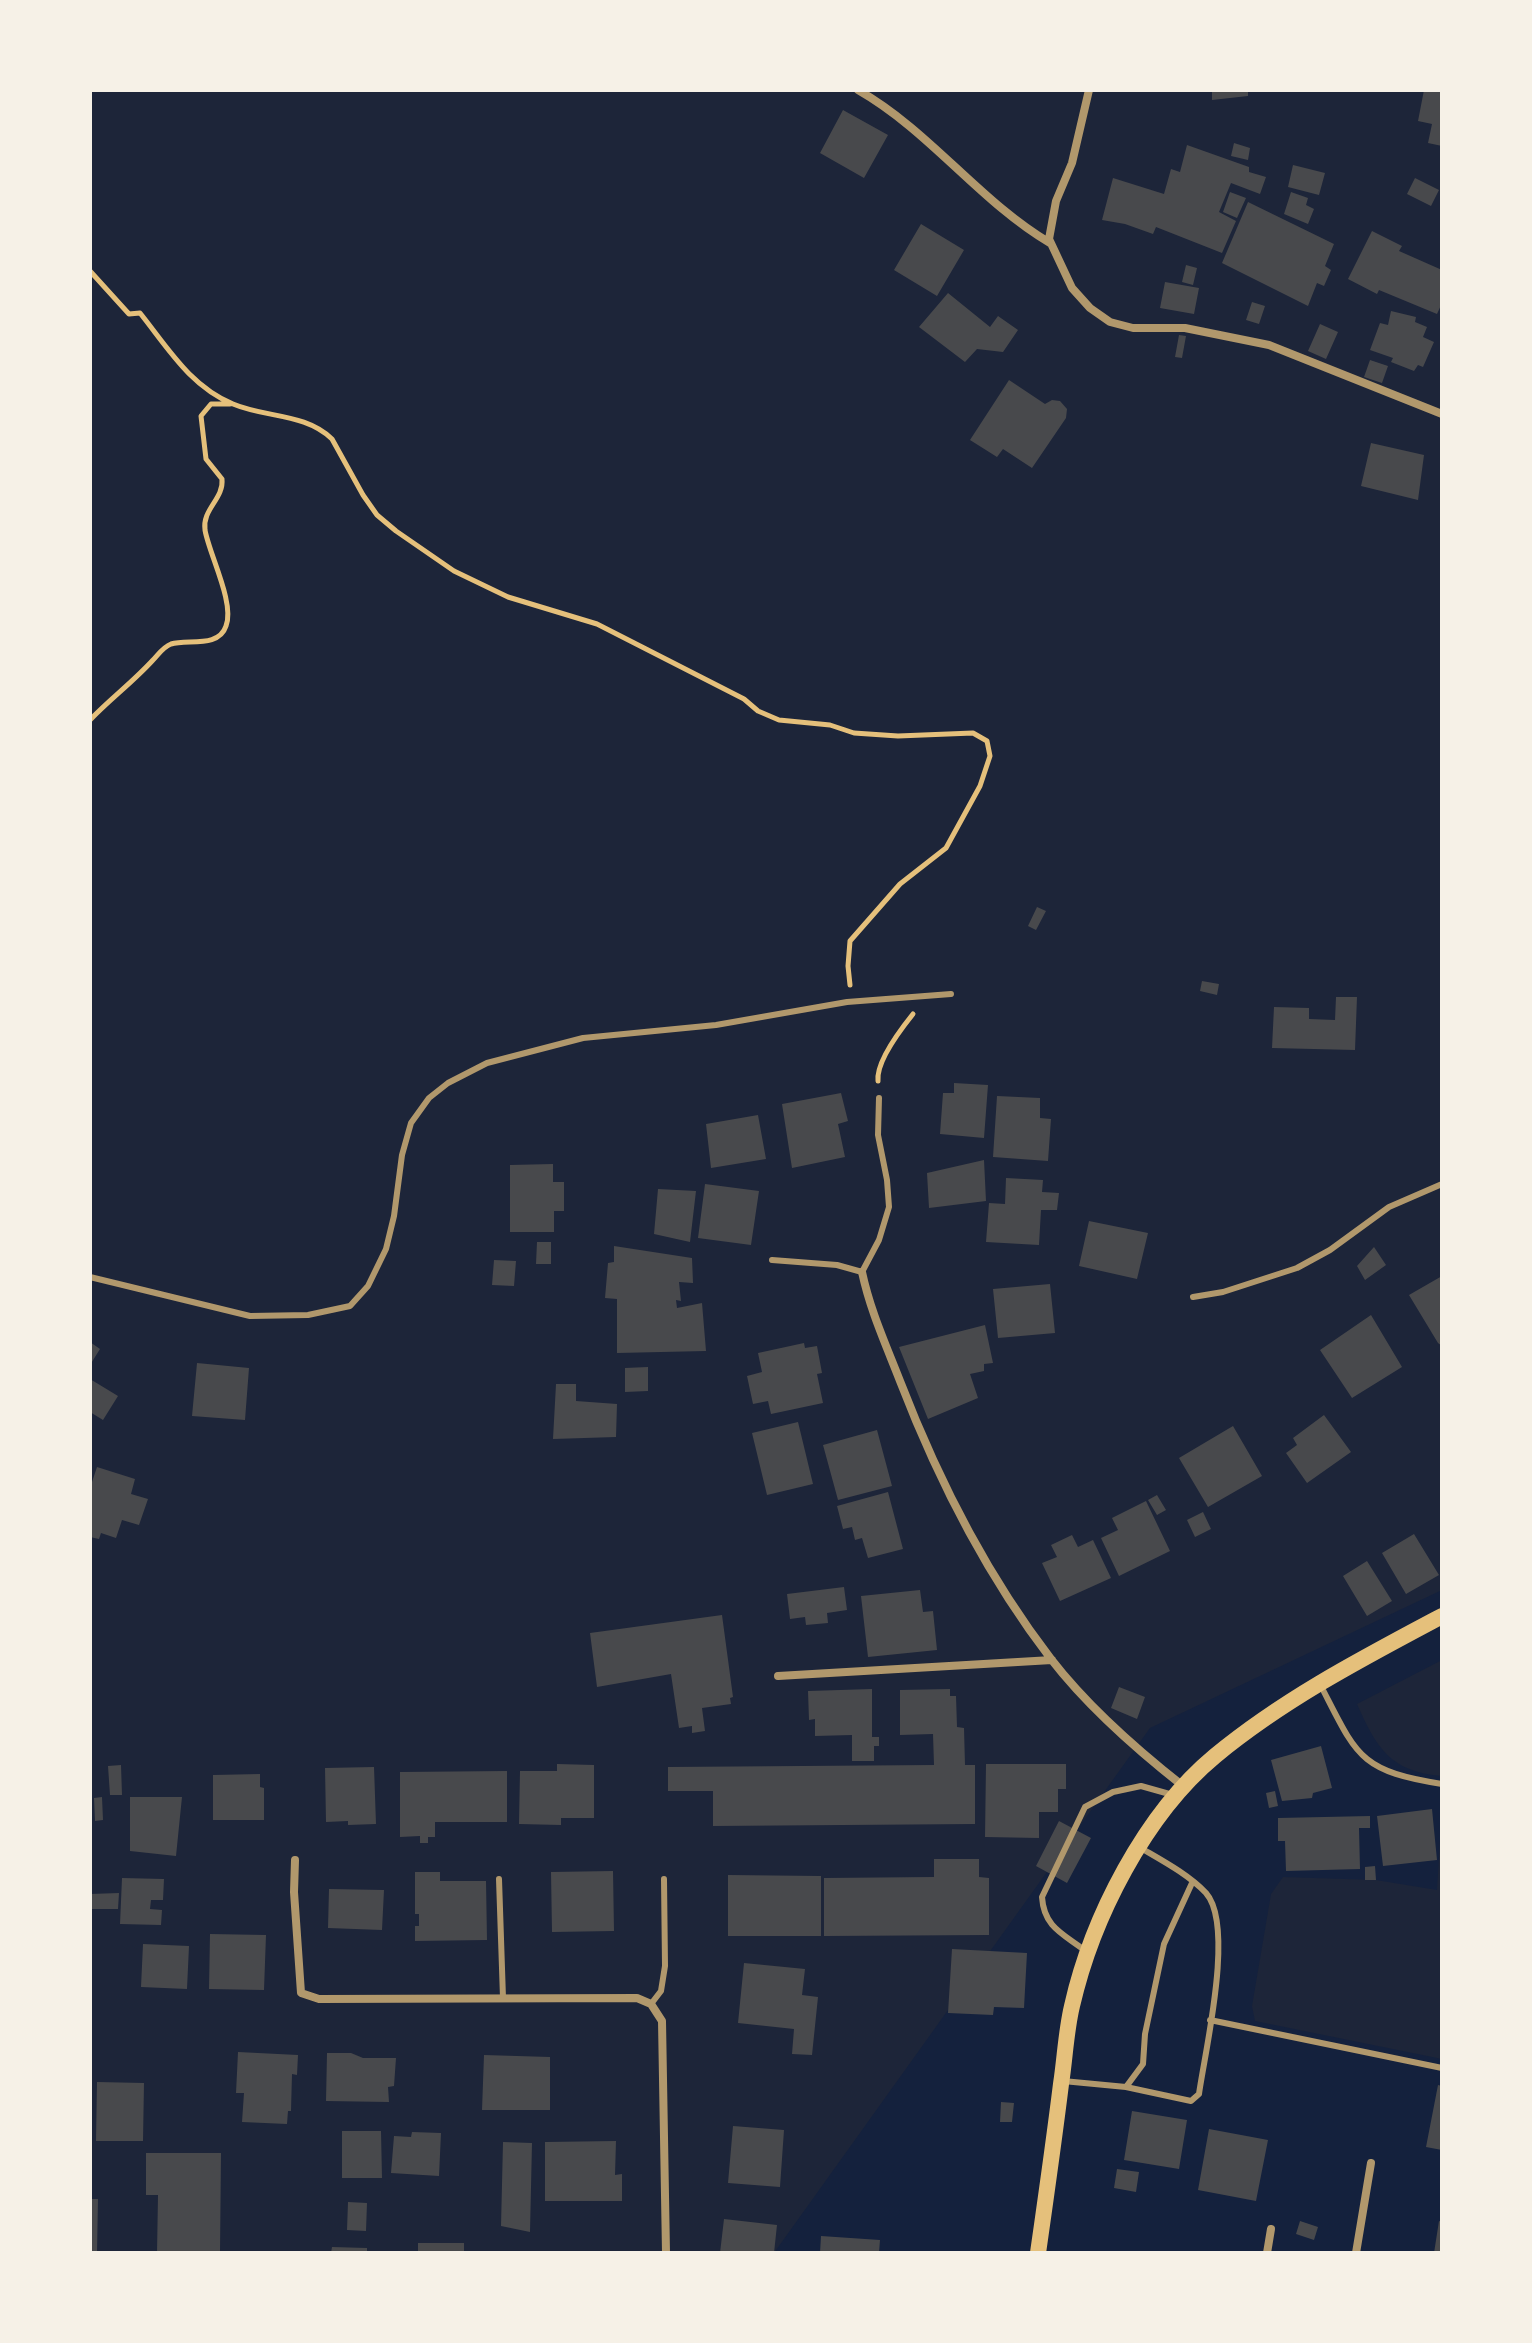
<!DOCTYPE html>
<style>
body{margin:0}
#map{position:relative;width:1532px;height:2343px;overflow:hidden;background:#14213d;font-family:"Open Sans",sans-serif}
canvas{display:block}
.frame{position:absolute;inset:0;border:92px solid #f6f1e7;pointer-events:none}
</style>
<div id="map">
<canvas width="1532" height="2343"></canvas>
<div class="frame"></div>
</div>
<script>
const context = document.querySelector('canvas').getContext('2d');
context.lineJoin = 'round';
function fill(path, color) { context.fillStyle = color; context.fill(path, 'evenodd'); }
function stroke(path, color, width, dash) { context.strokeStyle = color; context.lineWidth = width; context.lineCap = dash ? 'butt' : 'round'; context.setLineDash(dash || []); context.stroke(path); }
fill(new Path2D(`
 M90 90H1442V1590L1150 1728 774 2253H90Z
 M1442 1660V1776C1390 1772 1376 1747 1357 1704Z
 M1442 1808V2059L1255 2021 1252 2006 1271 1894 1283 1877 1376 1880 1437 1890Z`), '#1d2539');
fill(new Path2D(`
 M1212 90H1248V96L1212 100Z
 M1424 90H1442V146L1428 143 1432 124 1418 121Z
 M843 110 888 135 864 178 820 153Z
 M1234 143 1250 148 1248 160 1231 156Z
 M1187 145 1249 167V172L1266 177 1260 194 1231 183 1219 212 1236 221 1222 253 1156 227 1153 234 1125 224 1102 220 1113 178 1164 194 1171 169 1180 172Z
 M1293 165 1325 173 1319 195 1288 187Z
 M1415 178 1439 190 1431 206 1407 194Z
 M1230 192 1246 198 1237 218 1223 212Z
 M1291 192 1308 198 1306 205 1314 209 1308 224 1284 214Z
 M1248 202 1334 244 1325 266 1331 270 1324 286 1317 283 1308 306 1222 263Z
 M921 224 964 250 937 296 894 270Z
 M1372 231 1402 246 1399 251 1442 270V303L1437 314 1379 290 1377 294 1348 279Z
 M1186 265 1197 268 1193 285 1182 282Z
 M1165 282 1199 288 1194 314 1160 308Z
 M948 293 990 327 998 316 1018 330 1003 352 977 349 965 362 919 327Z
 M1252 302 1265 306 1259 324 1246 320Z
 M1391 311 1416 317 1415 322 1427 327 1423 337 1434 342 1423 367 1418 365 1414 371 1391 362 1393 358 1370 350 1380 323 1388 325Z
 M1320 324 1338 332 1326 359 1308 351Z
 M1179 335 1186 336 1182 358 1175 357Z
 M1370 360 1388 366 1382 383 1364 377Z
 M1009 380 1045 404 1052 400 1060 401 1067 409 1066 418 1032 468 1003 449 997 457 970 440Z
 M1371 443 1424 455 1418 500 1361 486Z
 M1037 907 1046 911 1036 930 1028 926Z
 M1202 981 1219 984 1217 995 1200 991Z
 M1336 997H1357L1355 1050 1272 1048 1274 1007 1309 1008V1019L1335 1020Z
 M954 1083 988 1085 984 1138 940 1134 943 1093H954Z
 M841 1093 848 1121 838 1124 845 1157 792 1168 782 1104Z
 M997 1096 1040 1098V1118L1051 1119 1048 1161 993 1157Z
 M758 1115 766 1159 711 1168 706 1124Z
 M984 1160 986 1201 929 1208 927 1173Z
 M553 1164V1182H564V1211H554V1232H510V1165Z
 M1006 1178 1043 1180 1042 1192 1059 1193 1057 1210H1041L1039 1245 986 1242 989 1203 1005 1204Z
 M705 1184 759 1191 751 1245 698 1238Z
 M658 1189 696 1191 690 1242 654 1234Z
 M1089 1221 1148 1233 1137 1279 1079 1266Z
 M537 1242H551V1264H536Z
 M614 1246 692 1258 693 1283 679 1282 681 1301 676 1300 677 1308 702 1303 706 1351 617 1353V1299L605 1298 608 1263 614 1262Z
 M1374 1247 1386 1265 1365 1280 1357 1266Z
 M494 1260 516 1261 514 1286 492 1285Z
 M1442 1276V1346L1438 1343 1409 1295Z
 M1050 1284 1055 1333 998 1338 993 1289Z
 M1371 1315 1402 1367 1352 1398 1320 1350Z
 M985 1325 993 1363 984 1364V1371L970 1374 978 1398 928 1419 899 1347Z
 M90 1342 100 1349 90 1365Z
 M804 1343 805 1348 817 1346 822 1373 817 1374 823 1403 771 1414 768 1401 753 1404 747 1376 762 1372 758 1353Z
 M197 1363 249 1368 245 1420 192 1416Z
 M648 1367V1391L625 1392V1368Z
 M90 1379 118 1396 103 1420 90 1412Z
 M556 1384H576V1401L617 1404 616 1437 553 1439Z
 M1324 1415 1351 1452 1307 1483 1286 1453 1297 1445 1293 1438Z
 M798 1422 813 1484 767 1495 752 1433Z
 M1233 1426 1262 1476 1208 1507 1179 1458Z
 M877 1430 892 1486 838 1500 823 1445Z
 M97 1467 135 1479 131 1494 148 1499 139 1525 122 1520 116 1538 101 1533 99 1539 90 1537V1488Z
 M888 1492 903 1549 868 1558 862 1538 855 1540 852 1527 843 1529 837 1506Z
 M1157 1495 1166 1510 1157 1515 1148 1500Z
 M1146 1501 1170 1551 1119 1576 1101 1538 1118 1530 1112 1518Z
 M1203 1512 1211 1529 1195 1537 1187 1520Z
 M1414 1534 1439 1575 1406 1594 1382 1553Z
 M1072 1535 1078 1547 1093 1540 1111 1578 1060 1601 1042 1563 1057 1557 1051 1545Z
 M1367 1561 1392 1601 1367 1616 1343 1576Z
 M844 1587 847 1610 827 1613 828 1623 806 1625 805 1617 790 1619 787 1594Z
 M920 1590 923 1612 933 1611 937 1650 868 1657 861 1596Z
 M722 1615 733 1697 730 1698 731 1704 702 1708 705 1731 692 1733V1726L679 1728 671 1674 597 1687 590 1633Z
 M1119 1687 1145 1697 1137 1719 1111 1708Z
 M872 1689V1737H879V1746H874V1761H852V1735L815 1736V1719L809 1720 808 1691Z
 M950 1689V1696H956L957 1727 964 1728 965 1765H975V1824L713 1826V1791H668V1767L934 1765 933 1734 900 1735V1690Z
 M1321 1746 1332 1788 1313 1793 1312 1798 1282 1801 1271 1760Z
 M557 1764 594 1765V1818H561V1825L519 1824 520 1771H557Z
 M986 1764H1066V1789H1058V1812H1039V1838L985 1837Z
 M121 1765 122 1795H110L108 1766Z
 M374 1767 376 1824 348 1825V1821L326 1822 325 1768Z
 M507 1771V1822H435V1837H428V1843H420V1836L400 1837V1772Z
 M260 1774V1787L264 1788V1820H213V1775Z
 M1275 1791 1278 1806 1269 1808 1266 1793Z
 M102 1797 103 1820 95 1821 94 1798Z
 M130 1797H182L176 1856 130 1851Z
 M1432 1809 1437 1860 1383 1866 1377 1816Z
 M1370 1816V1828H1359L1360 1869 1286 1871 1285 1841H1278V1818Z
 M1059 1821 1091 1838 1067 1883 1036 1866Z
 M934 1859H979V1877L989 1878V1935L824 1936V1878L934 1877Z
 M1375 1866 1376 1880H1365V1867Z
 M613 1871 614 1931 552 1932 551 1872Z
 M415 1872H440V1881H486L487 1940 415 1941V1926H419V1914H415Z
 M728 1875 821 1876V1936H728Z
 M122 1878 164 1879 163 1900H151L150 1909 162 1910 161 1925 120 1924Z
 M329 1889 384 1890 382 1930 328 1928Z
 M119 1893 118 1909H90V1894Z
 M210 1934 266 1935 264 1990 209 1989Z
 M143 1944 189 1946 187 1989 141 1987Z
 M952 1949 1027 1953 1024 2008 994 2007 993 2015 948 2013Z
 M744 1963 805 1969 802 1995 818 1997 812 2055 792 2054 794 2029 738 2023Z
 M238 2052 298 2055 297 2075 292 2074 291 2111H288L287 2124 242 2122 244 2093H236Z
 M327 2053H351L363 2058H396L394 2086 388 2087 389 2102 326 2101Z
 M484 2055 550 2057V2110H482Z
 M97 2082 144 2083 143 2141H96Z
 M1438 2085 1442 2086V2150L1426 2147Z
 M1001 2102 1014 2103 1012 2122H1000Z
 M1132 2111 1187 2120 1179 2169 1124 2160Z
 M733 2126 784 2130 780 2187 728 2183Z
 M1209 2129 1268 2140 1256 2201 1198 2190Z
 M342 2131H381L382 2178H342Z
 M412 2132 441 2133 439 2176 391 2173 394 2136 411 2137Z
 M616 2141 615 2175 622 2174V2201H545V2142Z
 M503 2142 532 2143 530 2232 501 2226Z
 M146 2153H221L220 2253H157L158 2195H146Z
 M1117 2169 1139 2172 1136 2192 1114 2188Z
 M90 2199H98L97 2253H90Z
 M348 2202 367 2203 366 2231 347 2230Z
 M724 2219 777 2225 774 2253H720Z
 M1300 2221 1318 2227 1314 2240 1296 2234Z
 M1439 2221 1442 2222V2253H1434Z
 M821 2236 880 2240 879 2253H820Z
 M418 2243H464V2253H418Z
 M332 2247 367 2248V2253H331Z`), '#48494c');
stroke(new Path2D(`
 M90 271 129 314 140 313C168 348 190 386 233 404 266 418 305 413 332 439L363 495 377 515 396 531 454 571 508 597 597 624 744 699 758 711 779 720 830 725 854 733 898 736 973 733 987 741 990 756 980 786 946 848 900 884 850 941 848 966 850 985
 M90 720C110 699 133 682 153 660 158 655 163 647 171 644 188 639 219 648 226 626 235 603 209 554 205 530 202 509 224 499 222 479L206 459 201 416 211 404H230
 M878 1081C876 1062 901 1029 913 1014`), '#e5c07b', 5);
stroke(new Path2D(`
 M772 1260 837 1265 862 1272 879 1240 889 1207 887 1180 878 1135 879 1098
 M90 1277 250 1316 308 1315 350 1306 368 1286 386 1249 394 1216 402 1155 411 1123 429 1098 448 1083 487 1063 583 1038 716 1025 847 1002 951 994
 M1193 1297 1223 1292 1297 1268 1330 1250 1389 1207 1442 1184
 M1321 1686C1357 1756 1359 1771 1442 1784
 M499 1879 503 1998
 M1087 1952C1064 1934 1044 1928 1042 1897L1085 1807 1113 1792 1141 1786 1173 1795
 M651 2004 661 1991 665 1966 664 1879
 M1210 2020 1442 2068
 M1063 2081 1126 2087 1143 2064 1145 2034 1164 1944 1192 1883
 M1126 2087 1191 2101 1199 2094C1205 2051 1235 1926 1206 1893 1188 1874 1161 1860 1139 1847`), '#b1986c', 6);
stroke(new Path2D(`
 M858 90C930 131 979 201 1050 243
 M1089 90 1072 163 1056 201 1049 239 1072 288 1090 308 1110 322 1133 328H1185L1269 345 1442 414
 M862 1272C870 1310 886 1345 900 1381 937 1477 988 1577 1051 1659 1088 1707 1136 1749 1183 1786
 M778 1676 1052 1660
 M295 1860 294 1892 301 1993 319 1999 637 1998 651 2004 662 2021 666 2253
 M1267 2253 1271 2229
 M1356 2253 1371 2163`), '#b1986c', 8);
stroke(new Path2D(`
 M1038 2253C1046 2197 1054 2141 1061 2084 1065 2058 1066 2031 1072 2006 1092 1918 1145 1814 1215 1756 1284 1699 1363 1658 1442 1616`), '#e5c07b', 16);
</script>
